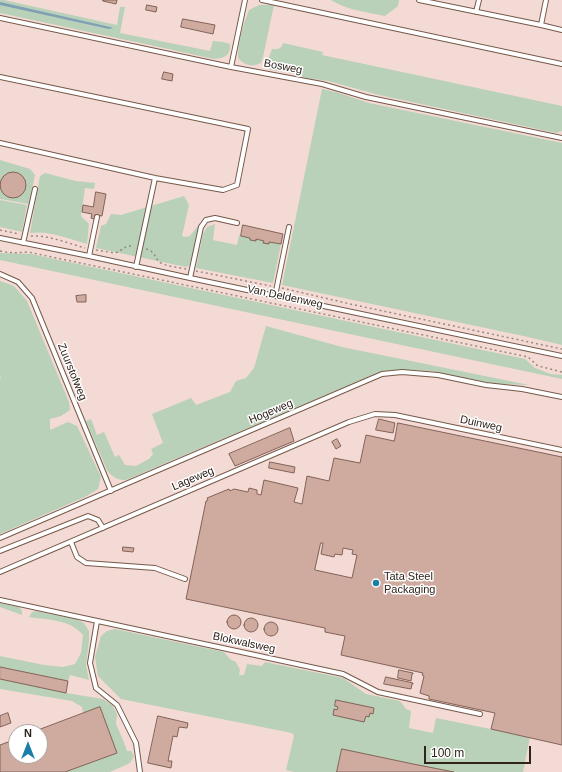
<!DOCTYPE html>
<style>
body{margin:0}
#map{position:relative;width:562px;height:772px;overflow:hidden;background:#ffe4d4;font-family:Arial,sans-serif}
canvas{display:block}
.north{position:absolute;left:8px;top:724px;width:40px;height:40px;box-sizing:border-box;background:#fff;border:1px solid #aca7a4;border-radius:50%;rotate:0deg;font-size:11px;font-weight:700;line-height:16px;text-align:center;color:#2f231c}
.north::after{content:'';display:block;margin:auto;width:14px;height:18px;background:#1a7ea9;clip-path:polygon(50% 0,100% 100%,50% 72%,0 100%)}
.scale{position:absolute;left:424px;top:746px;width:107px;height:18px;box-sizing:border-box;border:2px solid #2f231c;border-top:0;padding-left:5px;font-size:12px;line-height:14px;white-space:nowrap;color:#2f231c;-webkit-text-stroke:3px #fff;paint-order:stroke}
</style>
<div id="map">
<canvas width="562" height="772"></canvas>
<div class="north">N</div>
<div class="scale">100 m</div>
</div>
<script>
const context = document.querySelector('canvas').getContext('2d');
context.lineJoin = 'round';
function fill(path, color) { context.fillStyle = color; context.fill(path, 'evenodd'); }
function stroke(path, color, width, dash) { context.strokeStyle = color; context.lineWidth = width; context.lineCap = dash ? 'butt' : 'round'; context.setLineDash(dash || []); context.stroke(path); }
function write(font, color, halo, rows, align = 'center') {
  context.font = font + ' Arial,sans-serif'; context.lineWidth = 3; context.setLineDash([]); context.textBaseline = 'middle'; context.strokeStyle = halo; context.fillStyle = color; for (const [text, x, y, turn = 0] of rows) {
    context.save(); context.translate(x, y); context.rotate((+turn || 0) * Math.PI / 180); context.textAlign = isNaN(turn) ? turn : align; if (halo) context.strokeText(text, 0, 0); context.fillText(text, 0, 0); context.restore();
  }
}
fill(new Path2D(`
 M0 0H562V772H0ZM16 732H40V756H16Z`), '#f4dad5');
fill(new Path2D(`
 M0 0H4L117 25 120 7H125L120 33 210 51 213 41 223 42 230 44C231 56 224 58 214 59L159 47 0 13Z
 M331 0H399L398 6 385 16C366 12 347 10 331 0Z
 M259 5H274L263 57 261 63C251 67 246 66 238 58 238 42 243 25 249 10Z
 M283 43 323 52 322 55 562 106V131L556 133 379 95 328 81 307 78 289 72 270 70 268 60 272 49C278 49 281 50 283 43Z
 M322 89 336 92 369 103 562 143V345L528 337 282 285Z
 M0 160 30 169 35 175 29 204 0 199Z
 M45 173 76 181 95 183 94 189 85 188 81 216 89 224 87 244C70 239 48 230 30 233L40 176Z
 M184 196 189 205 182 236 186 237 190 236 200 223 190 265 186 267 96 248 101 226 106 224 111 214 121 215Z
 M0 200 27 205 22 232 0 227Z
 M215 224 213 240 237 245 239 235 281 244 273 283 196 268 203 234 207 227Z
 M0 253 31 254 59 260 525 359 535 368 551 374 562 375V379L0 260Z
 M0 281 14 286 27 301 69 402 70 410 61 416 50 419V430L68 422 77 426 101 477 98 489 85 497 0 534V379L1 378 0 376Z
 M266 326 342 347 529 385 497 384 431 371 405 370 382 371 126 480C117 480 112 477 107 470L86 421 91 419 97 435 104 432 115 457 119 455 125 465 136 466 149 459 153 454 151 449 163 443 152 414 191 398 196 405 230 392 236 381 246 378 254 368Z
 M0 603 19 607 22 611V615L0 607Z
 M36 611 76 619 84 623 89 631V641L86 665 89 680 70 675 68 681 0 667V656L44 665 63 667 75 664 81 653 83 635C70 619 47 620 29 617L32 612Z
 M115 629 224 652 230 659 236 662 240 670 239 675H244L247 664 262 666 265 662 343 678 366 694 400 701 406 709 411 711 409 728 433 733 436 718 530 737 523 772H294L286 770 294 736 292 733 121 699 98 676 95 657 101 636 107 631Z
 M0 679 66 693 103 699 112 705 117 714 116 724 123 740 127 751H131L134 756 130 763 110 772H65L83 713 82 707 72 701 0 689Z`), '#b8d1b8');
fill(new Path2D(`
 M0 2 110 27 113 28 109 29 0 5Z`), '#819fb5');
const building = new Path2D(`
 M103 0H117L116 4 103 1Z
 M147 5 157 7 156 12 146 10Z
 M183 19 215 25 213 34 181 27Z
 M164 72 173 74 172 81 162 79Z
 M0 185a13 13 0 1 1 26 0a13 13 0 1 1-26 0Z
 M96 192 106 194 102 216 95 215 94 219 91 218 92 214 82 212 83 205 93 207Z
 M243 225 283 234 281 244 269 242V244L263 243 264 241 256 239V241L250 240V238L241 236Z
 M86 295V302H77L76 296Z
 M379 419 395 423 393 433 376 430Z
 M398 423 562 457V745L491 729 495 713 429 699V696L420 693 424 676 422 675 423 673 341 655 345 636 325 632V628L186 599 206 501 208 500 207 498 229 489 230 491 234 489 248 492 249 488 257 490V494L261 495 264 480 298 488 294 502 302 504 307 476 329 481 334 458 360 463 366 435 394 441ZM321 543H323L321 554 334 557 335 554 342 555 343 548 353 550 352 554 357 555 352 578 315 570Z
 M290 428 294 441 235 466 229 454Z
 M337 439 341 446 336 449 332 442Z
 M270 462 295 467 294 473 269 468Z
 M123 547 134 548 133 552 123 551Z
 M227 622a7 7 0 1 1 14 0a7 7 0 1 1-14 0Z
 M244 625a7 7 0 1 1 14 0a7 7 0 1 1-14 0Z
 M264 629a7 7 0 1 1 14 0a7 7 0 1 1-14 0Z
 M0 667 68 681 66 693 0 679Z
 M399 670 413 673V674H412L411 681 398 678Z
 M386 677 413 683V684H412L411 689 384 684Z
 M336 700 374 708 373 714 370 713 369 717 366 716 364 722 333 715 334 709 337 710 338 707 335 706Z
 M100 707 117 753 65 772H0V745L16 739V756H40V732H33Z
 M8 713 11 723 0 727V716Z
 M158 716 188 723 187 728 179 727 177 737 173 736 168 761H172L171 768 148 763Z
 M342 749 413 764 454 772H337Z`);
fill(building, '#cfab9f');
stroke(building, '#836358', 1);
const lane = new Path2D(`
 M262 0 562 64
 M419 0 541 25 546 0
 M476 12 479 0
 M0 18 231 67 322 84 366 97 562 138
 M541 25 562 30
 M231 67 245 0
 M0 77 248 129 237 185 223 190 155 178 0 143
 M0 238 89 256 190 278 562 356
 M23 243 35 189
 M89 256 97 217
 M136 267 155 178
 M0 274 18 282 32 298 111 491
 M190 278 201 227 206 220 215 218 237 223
 M275 296 289 227
 M0 538 382 374 402 372 438 375 486 385 522 389 562 397
 M71 542 77 557 86 563 155 568 185 579
 M0 551 88 516 98 520 103 528
 M0 572 349 422 375 414 395 415 562 450
 M0 600 343 674 378 692 480 714
 M97 621 90 663 96 688 117 705 136 743 140 772`);
stroke(lane, '#755948', 6);
stroke(new Path2D(`
 M0 230 19 234
 M31 236C49 235 67 243 85 248
 M146 249C157 252 154 259 161 263 168 267 179 267 186 269
 M96 250 115 253C124 250 124 245 134 246
 M0 251C10 253 18 253 28 252L528 357 538 366 562 372
 M196 271 271 286
 M282 288 350 304 562 349`), '#9d897d', 1.5, [2, 3]);
stroke(lane, '#fff', 4);
for (const [x, y, r, color] of [
 [376,583,4,"#1a7ea9"]
]) { const dot = new Path2D(); dot.arc(x, y, r, 0, 2 * Math.PI); context.fillStyle = color; context.fill(dot); stroke(dot, '#fff', 1.5); }
write('11px', '#2f231c', '#fff', [
 ["Bosweg",283,67,11],
 ["Van Deldenweg",285,297,12],
 ["Zuurstofweg",72,372,68],
 ["Hogeweg",271,412,-23],
 ["Duinweg",481,424,12],
 ["Lageweg",193,479,-23],
 ["Blokwalsweg",244,643,12]
]);
write('11px', '#2f231c', '#fff', [
 ["Tata Steel",384,577],
 ["Packaging",384,590]
], 'left');
</script>
